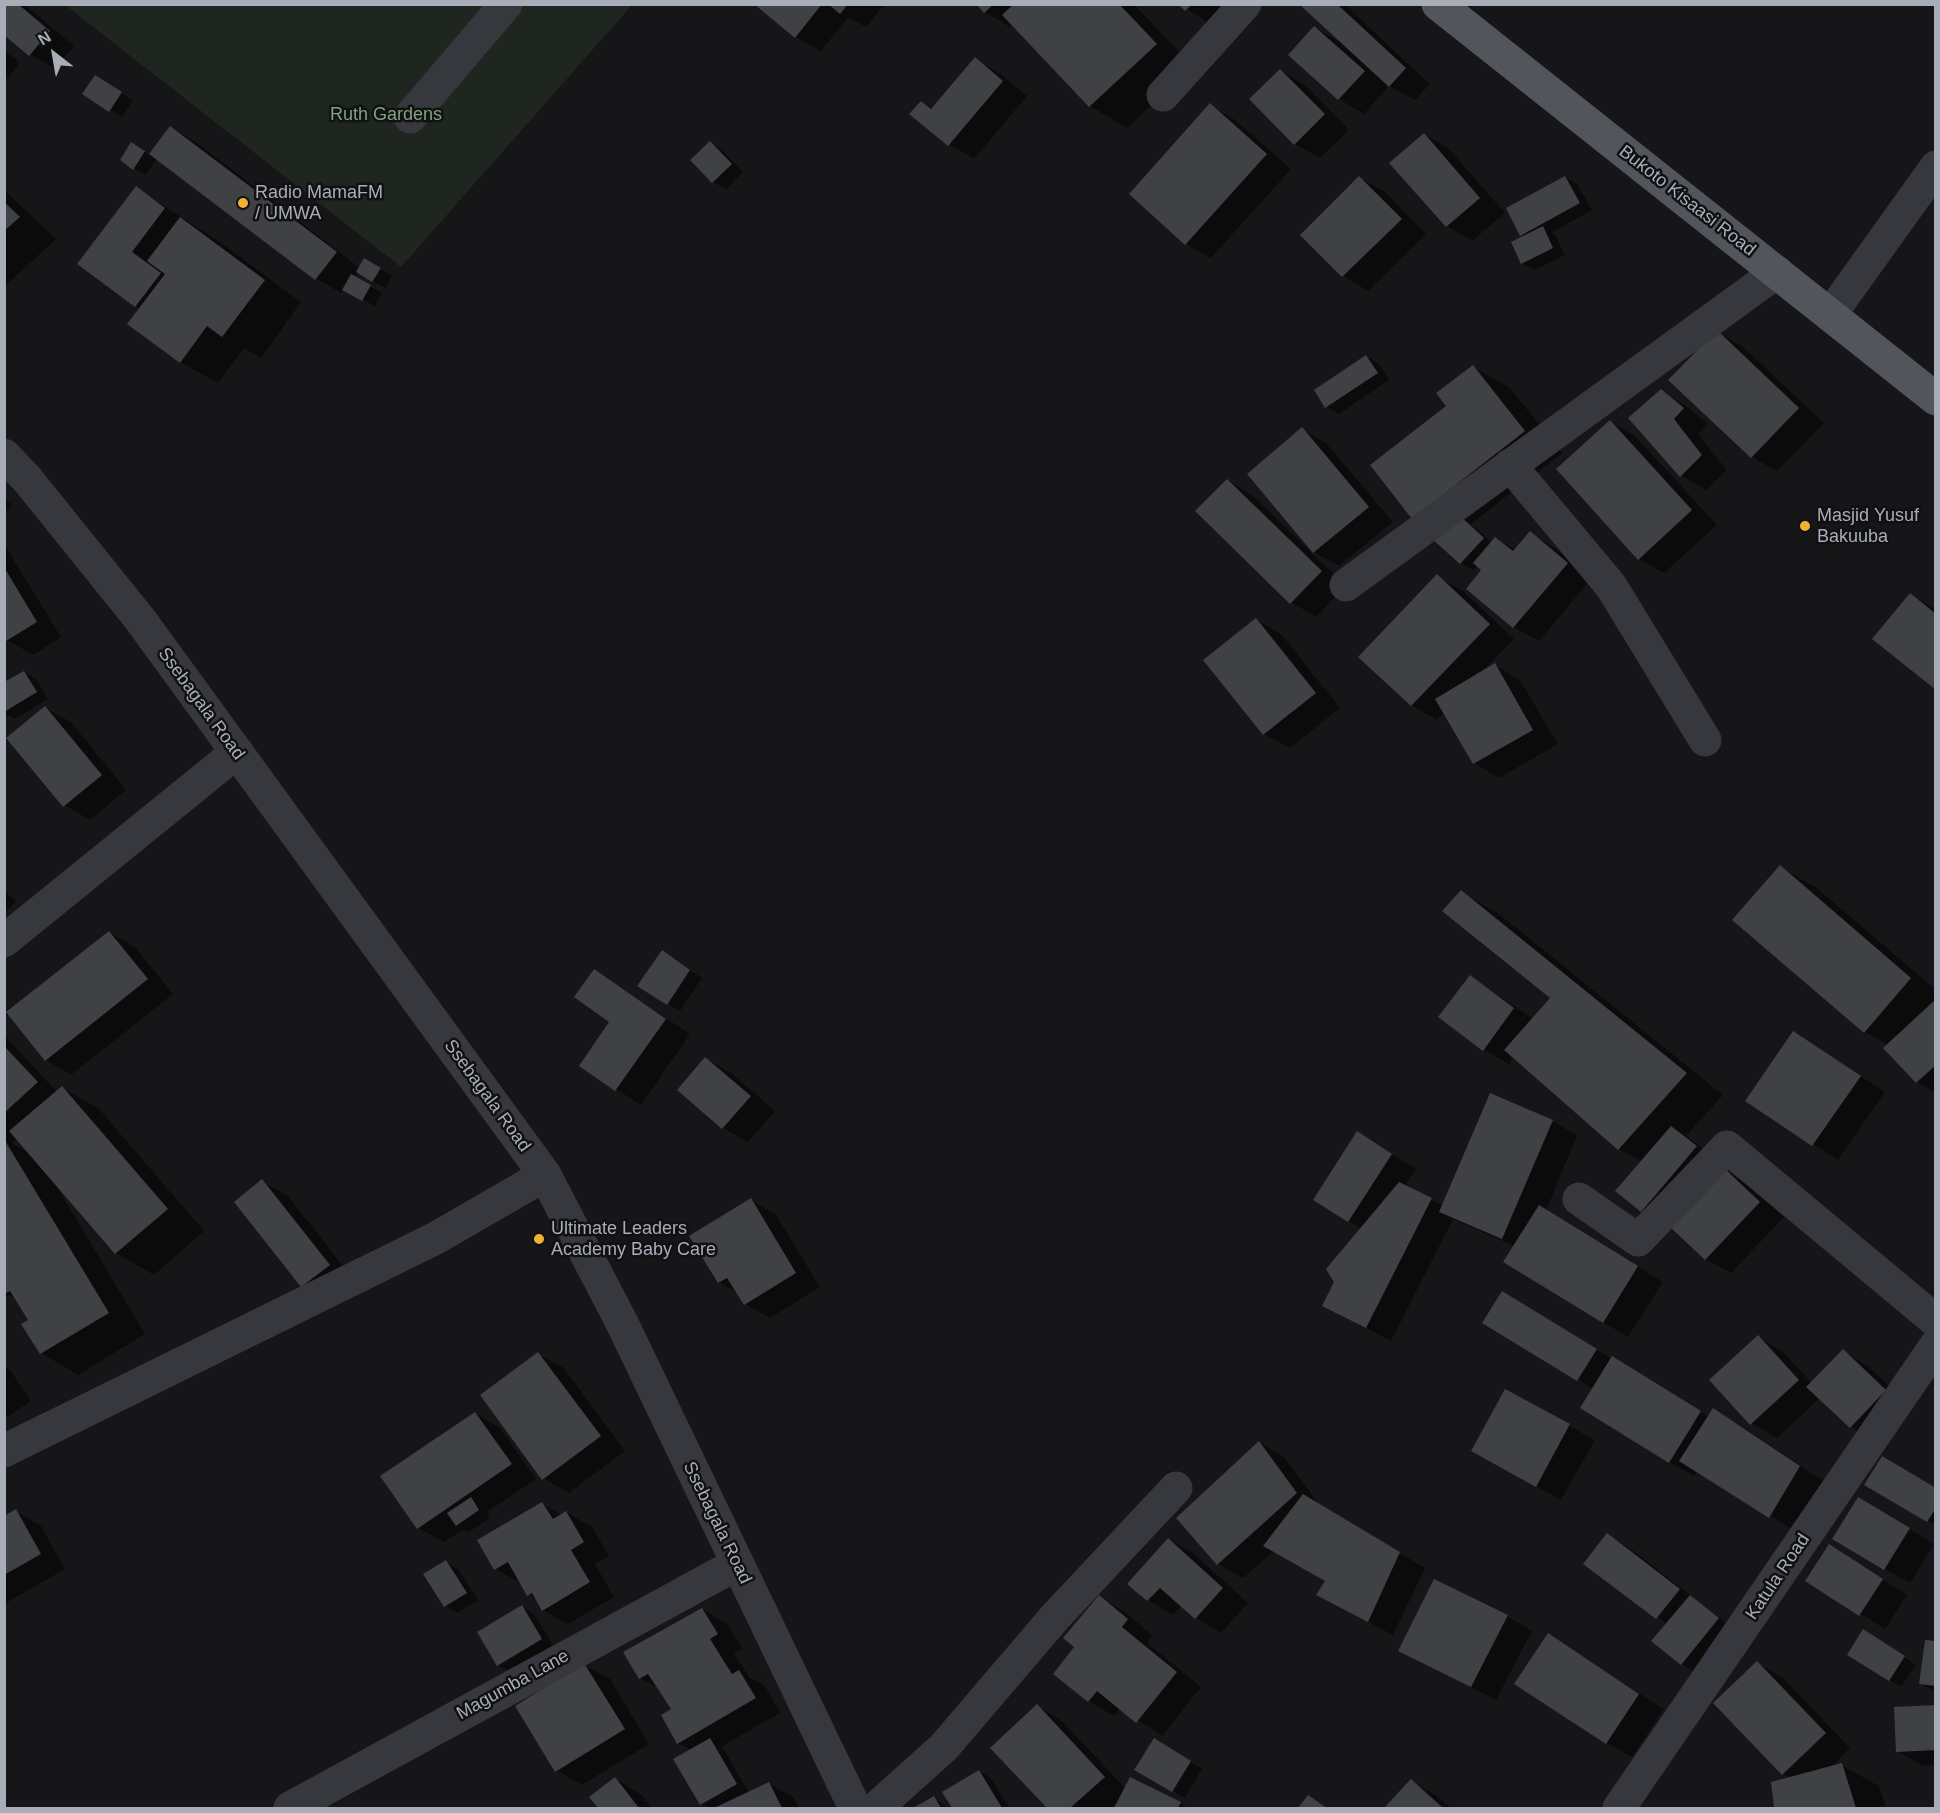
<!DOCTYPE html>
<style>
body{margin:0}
#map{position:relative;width:1940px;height:1813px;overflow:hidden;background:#161618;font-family:Arial,sans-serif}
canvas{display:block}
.frame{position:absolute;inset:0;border:6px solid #a8adb8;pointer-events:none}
.north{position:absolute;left:24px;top:24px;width:60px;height:60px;-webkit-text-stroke:4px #111113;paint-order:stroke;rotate:329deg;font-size:16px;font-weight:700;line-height:24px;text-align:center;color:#a8adb8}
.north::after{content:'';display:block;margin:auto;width:21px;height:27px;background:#a8adb8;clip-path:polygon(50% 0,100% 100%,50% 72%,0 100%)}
</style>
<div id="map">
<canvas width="1940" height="1813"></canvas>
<div class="frame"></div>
<div class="north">N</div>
</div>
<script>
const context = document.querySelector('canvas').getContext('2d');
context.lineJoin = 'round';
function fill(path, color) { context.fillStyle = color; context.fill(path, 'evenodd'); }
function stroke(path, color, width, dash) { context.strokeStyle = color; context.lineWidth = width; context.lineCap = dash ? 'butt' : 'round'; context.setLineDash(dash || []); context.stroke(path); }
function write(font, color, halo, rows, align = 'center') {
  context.font = font + ' Arial,sans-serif'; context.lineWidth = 5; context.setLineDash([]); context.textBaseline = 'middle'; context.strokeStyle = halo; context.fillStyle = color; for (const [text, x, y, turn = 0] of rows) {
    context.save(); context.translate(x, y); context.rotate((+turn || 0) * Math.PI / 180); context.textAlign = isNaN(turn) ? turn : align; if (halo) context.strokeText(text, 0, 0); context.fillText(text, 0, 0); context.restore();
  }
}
fill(new Path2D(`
 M65 5H632L401 267Z`), '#1e261f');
fill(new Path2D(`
 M4 4H24L74 46 55 69 30 54Z
 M756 4H885L866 27 848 17 821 51 796 37Z
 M978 4H1134L1193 67 1127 128 1090 106 1013 24 1010 27 985 12Z
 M1180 4H1231L1211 25Z
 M1301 4H1344L1430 84 1415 100 1389 86 1364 114 1339 99 1290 54 1315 28 1342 43Z
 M4 50 20 63 4 82Z
 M975 59 1000 74 1027 96 974 159 949 144 921 102 933 109Z
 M1280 70 1305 85 1349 130 1320 158 1295 144Z
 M108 84 133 101 122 117 85 93Z
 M1210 105 1235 120 1291 169 1211 258 1186 244 1131 194Z
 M170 128 196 142 360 268 365 260 392 276 385 288 358 272 353 277 382 293 375 306 344 289 341 293 316 278 157 158 146 175 122 160 131 144 150 155Z
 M1424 134 1449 149 1505 213 1472 241 1447 226 1391 163Z
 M710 143 722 150 743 172 726 189 713 182 693 160Z
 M1565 177 1577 184 1592 210 1551 233 1555 235 1565 255 1534 270 1522 263 1525 237 1522 235Z
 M1360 178 1385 192 1426 234 1368 291 1343 276 1302 235Z
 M136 188 217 240 301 302 261 358 244 348 218 383 180 362 140 309 79 264Z
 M4 190 56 239 4 287Z
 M1717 332 1742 346 1824 423 1777 471 1752 457Z
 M1366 356 1379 364 1389 380 1339 414 1327 407Z
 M1473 367 1510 388 1562 453 1471 524 1492 543 1496 539 1516 550 1530 533 1555 548 1592 578 1539 641 1513 627 1483 570 1478 565 1473 570 1461 563 1448 406Z
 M1661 391 1686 406 1708 424 1698 434 1727 470 1706 490 1681 475Z
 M1611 422 1636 437 1717 525 1664 573 1639 559Z
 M1302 429 1327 444 1393 522 1339 566 1314 552Z
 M1227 480 1252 495 1346 586 1316 617 1291 602Z
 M4 498 12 505 4 514Z
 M4 544 61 637 33 655 7 640 4 635Z
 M1437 576 1463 591 1514 639 1483 671 1495 665 1520 680 1558 744 1499 778 1474 763 1445 711 1437 720 1411 705Z
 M1910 595 1936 609V689Z
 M1256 620 1281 634 1340 708 1290 748 1264 734Z
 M24 672 36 679 48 699 15 719 4 713V684Z
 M45 708 71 722 126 790 90 820 64 805Z
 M1780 867 1817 888 1936 990V1093L1917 1082 1885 1048 1888 1045 1865 1032 1734 920Z
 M4 891 16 901 4 914Z
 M1461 892 1499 914 1723 1095 1686 1136 1721 1162 1723 1169 1748 1184 1784 1217 1731 1273 1706 1259 1669 1223 1667 1225 1642 1211V1162L1619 1149 1514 1057 1509 1064 1484 1050 1470 977 1533 1019 1552 998Z
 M109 932 135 947 173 994 71 1075 46 1060Z
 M674 959 702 978 680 1011 668 1004Z
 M594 971 690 1034 641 1105 581 1066 612 1021Z
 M1794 1033 1885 1092 1838 1160 1747 1101Z
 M4 1035 57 1092 62 1088 99 1109 204 1231 154 1275 116 1253 56 1185 145 1334 78 1375 41 1353 30 1320 18 1300 9 1295 4 1298ZM18 1138 31 1154 12 1143Z
 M706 1059 731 1073 775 1111 748 1142 723 1128Z
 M1552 1121 1577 1135 1546 1211 1663 1282 1628 1337 1603 1322 1514 1246 1453 1219 1391 1341 1324 1306 1362 1229 1349 1221 1357 1133 1416 1169 1405 1186 1443 1206Z
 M262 1181 288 1196 354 1280 302 1286Z
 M751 1200 776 1215 820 1287 770 1318 745 1304 738 1293 719 1282Z
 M1527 1308 1709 1417 1713 1410 1738 1424 1825 1482 1795 1531 1698 1471 1694 1476 1669 1462 1593 1389 1578 1379Z
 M1758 1337 1783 1352 1812 1383 1843 1351 1868 1366 1910 1406 1876 1442 1851 1427 1820 1398 1777 1438 1751 1423Z
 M538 1354 564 1368 625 1451 569 1493 543 1478Z
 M4 1367 10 1370 31 1401 4 1419Z
 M1506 1391 1595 1440 1561 1500 1498 1465Z
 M475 1413 500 1428 536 1479 487 1512 490 1518 469 1532 464 1529 444 1542 418 1528Z
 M1260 1443 1285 1458 1321 1507 1425 1568 1393 1635 1318 1595 1327 1581 1274 1551 1243 1578 1218 1564Z
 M1866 1485 1936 1489V1525Z
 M542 1504 562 1515 566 1512 592 1527 609 1556 595 1564 614 1597 568 1624 543 1610 521 1583 495 1569Z
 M16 1511 41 1526 65 1569 4 1604V1518Z
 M1883 1513 1934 1544 1910 1583 1885 1569Z
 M1607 1535 1632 1550 1730 1626 1694 1671 1681 1664 1667 1624 1585 1564Z
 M1169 1540 1194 1554 1248 1603 1221 1633 1196 1618 1182 1605 1173 1615 1148 1600 1129 1583Z
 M1854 1561 1907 1595 1885 1629 1807 1580Z
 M446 1562 458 1569 478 1600 457 1613 445 1606Z
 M1099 1597 1124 1611 1152 1635 1147 1643 1201 1687 1162 1736 1120 1708 1114 1716 1088 1701 1076 1647Z
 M522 1607 534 1614 554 1647 511 1672 498 1665 479 1633Z
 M702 1609 727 1624 742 1648 734 1653 749 1677 765 1686 780 1713 722 1746 749 1793 769 1783 794 1798 799 1808H709L701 1804 691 1750 678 1743 673 1710 660 1689 640 1678Z
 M1507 1616 1532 1631 1496 1700 1400 1650Z
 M1548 1635 1664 1709 1632 1757 1607 1743Z
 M1875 1638 1916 1665 1901 1687 1889 1680Z
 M1936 1643V1692L1921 1684Z
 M1757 1663 1783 1678 1850 1748 1830 1768 1841 1765 1879 1786 1886 1808H1776L1773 1783 1791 1778 1783 1774Z
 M584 1665 610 1679 649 1744 582 1785 556 1770Z
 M1037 1706 1062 1721 1126 1789 1131 1779 1188 1808H1116L1119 1801 1111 1808H1049L992 1748Z
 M1936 1707V1765L1923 1766 1897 1751Z
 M1155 1740 1202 1769 1185 1798 1136 1769Z
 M979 1771 991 1778 1009 1808H954L944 1792Z
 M615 1779 641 1794 652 1808H600L591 1797Z
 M1411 1781 1437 1796 1451 1808H1386Z
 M1309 1797 1329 1808H1300Z
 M934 1798 948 1808H916Z`), '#0007');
fill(new Path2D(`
 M4 4H18L50 31 29 56 4 35Z
 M754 4H822L795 38Z
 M828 4H848L840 14Z
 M976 4H994L984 13Z
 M1014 4H1119L1157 44 1089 107 1002 15Z
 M1178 4H1192L1185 11Z
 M1299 4H1337L1406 68 1389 87Z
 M1314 26 1365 71 1338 100 1288 55Z
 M975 57 1003 81 948 146 909 114 921 101 931 109Z
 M1280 69 1325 114 1294 145 1249 99Z
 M95 75 122 92 109 112 82 94Z
 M1210 103 1267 154 1185 245 1129 194Z
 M170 126 337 252 315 280 149 154Z
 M1424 133 1480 198 1446 227 1389 163Z
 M710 141 732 164 712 183 690 160Z
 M131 142 145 151 133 170 120 160Z
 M1359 176 1402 219 1342 277 1300 235Z
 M1565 176 1580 203 1520 236 1506 208Z
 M136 186 165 208 132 252 161 273 135 307 77 264Z
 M4 202 20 217 4 231Z
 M180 217 265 280 222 337 207 326 180 363 127 324 165 274 147 261Z
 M1543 226 1553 248 1521 264 1511 242Z
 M364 258 381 268 372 282 356 272Z
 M351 274 371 285 362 301 342 290Z
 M1717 330 1799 408 1751 458 1668 380Z
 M1366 355 1378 373 1325 408 1314 390Z
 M1473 365 1525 431 1412 519 1370 465 1446 406 1436 393Z
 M1661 389 1684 408 1674 419 1702 455 1680 477 1628 418Z
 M1610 420 1692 510 1638 560 1556 469Z
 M1302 427 1369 507 1313 553 1247 474Z
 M1227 479 1322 571 1290 604 1195 511Z
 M1456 512 1484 538 1460 564 1431 538Z
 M1530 531 1568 563 1513 628 1466 589 1481 570 1473 563 1495 537 1513 551Z
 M4 567 37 622 6 641 4 638Z
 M1437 574 1490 624 1411 706 1358 657Z
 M1910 593 1936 614V690L1872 639Z
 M1256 618 1316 693 1263 735 1203 660Z
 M1495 663 1533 730 1473 764 1435 699Z
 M24 671 37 692 4 712V682Z
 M45 706 102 775 63 807 6 738Z
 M1780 865 1911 978 1864 1033 1732 920Z
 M1461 890 1687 1073 1618 1150 1504 1050 1550 998 1442 911Z
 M109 931 148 979 45 1061 6 1012Z
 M662 950 690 970 667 1005 637 986Z
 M594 969 666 1019 615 1091 579 1066 609 1022 574 997Z
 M1470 975 1514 1008 1483 1051 1438 1017Z
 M1936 999V1065L1916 1083 1883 1048Z
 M1793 1031 1861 1076 1812 1146 1745 1101Z
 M4 1046 38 1082 4 1113Z
 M705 1057 751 1096 722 1129 677 1090Z
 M62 1086 168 1209 115 1254 9 1131Z
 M1490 1093 1553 1120 1502 1239 1439 1212Z
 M1671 1126 1697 1146 1641 1212 1615 1191Z
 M1357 1131 1392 1154 1348 1222 1313 1200Z
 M4 1139 109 1313 40 1354 21 1324 28 1320 10 1291 4 1294Z
 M1723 1167 1760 1202 1705 1260 1668 1225Z
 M262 1179 330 1265 301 1287 234 1202Z
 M1399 1182 1432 1198 1366 1328 1322 1306 1334 1282 1326 1269Z
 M751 1198 796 1273 744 1305 727 1278 718 1283 689 1236Z
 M1539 1205 1638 1266 1603 1323 1503 1262Z
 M1502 1291 1597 1349 1577 1381 1482 1323Z
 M1758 1335 1799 1380 1750 1425 1709 1380Z
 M1843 1349 1886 1390 1850 1428 1806 1387Z
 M538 1352 601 1436 542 1480 480 1395Z
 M1612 1356 1701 1411 1669 1463 1580 1408Z
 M1505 1389 1570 1424 1536 1487 1471 1451Z
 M1713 1408 1800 1466 1769 1518 1679 1461Z
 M475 1412 512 1464 417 1529 380 1476Z
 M1259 1441 1297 1493 1217 1565 1176 1518Z
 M1882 1456 1936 1488V1508L1927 1522 1864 1485Z
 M1303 1494 1400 1552 1368 1622 1316 1595 1325 1581 1263 1546Z
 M471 1497 479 1510 456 1526 447 1513Z
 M1858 1497 1910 1528 1884 1570 1832 1539Z
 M542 1502 553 1519 566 1511 584 1542 571 1550 590 1582 542 1611 532 1593 527 1596 508 1562 494 1570 477 1540Z
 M16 1509 41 1554 4 1575V1516Z
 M1607 1533 1680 1589 1656 1619 1583 1564Z
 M1168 1538 1223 1588 1195 1619 1160 1588 1147 1601 1127 1584Z
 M1829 1544 1883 1579 1859 1616 1805 1581Z
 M446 1560 467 1593 444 1607 423 1574Z
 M1434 1579 1508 1615 1471 1687 1398 1651Z
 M1099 1595 1128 1619 1122 1627 1177 1672 1136 1723 1097 1691 1088 1702 1053 1674 1074 1647 1063 1638Z
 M1690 1595 1719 1618 1681 1665 1651 1641Z
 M522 1605 542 1639 497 1666 477 1632Z
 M702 1608 718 1634 710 1639 732 1674 739 1670 756 1698 677 1744 661 1715 671 1709 648 1674 639 1679 623 1652Z
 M1863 1629 1905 1656 1889 1681 1847 1655Z
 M1548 1633 1639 1694 1606 1744 1514 1684Z
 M1925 1640 1936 1641V1686L1919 1684Z
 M1757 1661 1826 1733 1782 1775 1713 1703Z
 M584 1663 625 1729 555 1772 515 1706Z
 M1037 1704 1105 1777 1070 1808H1047L990 1748Z
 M1936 1705V1750L1896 1752 1894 1707Z
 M710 1738 737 1784 700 1805 673 1759Z
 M1154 1738 1191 1761 1172 1792 1134 1770Z
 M1842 1763 1856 1808H1774L1771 1782Z
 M979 1770 1002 1808H952L942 1792Z
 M615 1777 639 1808H598L589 1797Z
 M1130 1777 1181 1802 1178 1808H1114Z
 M1411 1779 1443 1808H1384Z
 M769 1782 782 1808H714Z
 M1308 1795 1327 1808H1298Z
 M934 1796 941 1808H913Z`), '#404145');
stroke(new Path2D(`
 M1163 95 1245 4
 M410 117 506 4
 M1830 315 1936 167
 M4 455 27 479 139 618 545 1175 622 1323 855 1808
 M1510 465 1611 586 1705 740
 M1346 585 1777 272
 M4 941 237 752
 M1579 1199 1638 1240 1727 1147 1936 1321
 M4 1451 436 1238 545 1175
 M290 1808 737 1564
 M876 1808 944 1747 1055 1617 1176 1488
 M1619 1808 1936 1345`), '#37383d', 33);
stroke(new Path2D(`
 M1438 4 1936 399`), '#53555c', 33);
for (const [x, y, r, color] of [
 [243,203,6,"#f2b134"],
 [1805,526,6,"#f2b134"],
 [539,1239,6,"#f2b134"]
]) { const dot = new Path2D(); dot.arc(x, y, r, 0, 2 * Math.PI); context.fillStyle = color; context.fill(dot); stroke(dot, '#111113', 2); }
write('18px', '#7fa381', '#111113', [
 ["Ruth Gardens",386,115]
]);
write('18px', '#a8adb8', '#111113', [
 ["Radio MamaFM",255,193],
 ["/ UMWA",255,214],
 ["Masjid Yusuf",1817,516],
 ["Bakuuba",1817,537],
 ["Ultimate Leaders",551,1229],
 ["Academy Baby Care",551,1250]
], 'left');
write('18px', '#a8adb8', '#111113', [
 ["Bukoto Kisaasi Road",1687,201,38],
 ["Ssebagala Road",201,704,54],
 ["Ssebagala Road",487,1096,54],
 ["Ssebagala Road",717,1523,64],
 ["Katula Road",1778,1577,-56],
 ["Magumba Lane",513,1685,-29]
]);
</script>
